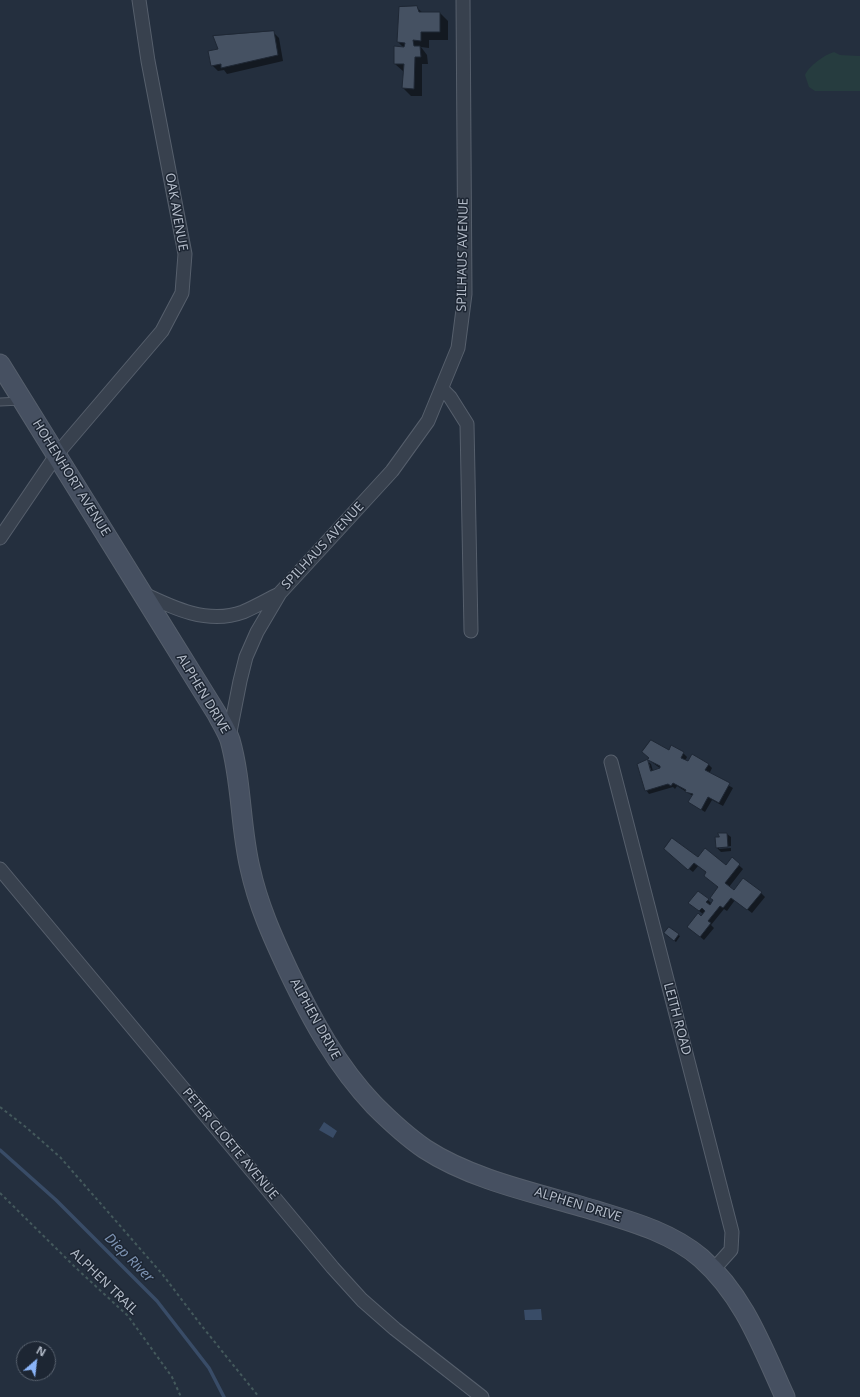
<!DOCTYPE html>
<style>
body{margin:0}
#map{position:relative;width:860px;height:1397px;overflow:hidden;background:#242f3e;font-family:"Noto Sans",sans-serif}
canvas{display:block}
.north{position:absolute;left:16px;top:1341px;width:40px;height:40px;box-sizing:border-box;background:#1d2633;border:1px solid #59626f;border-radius:50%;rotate:28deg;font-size:11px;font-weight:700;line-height:16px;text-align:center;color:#b4bcc9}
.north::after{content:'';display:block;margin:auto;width:14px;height:18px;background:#8ab4f8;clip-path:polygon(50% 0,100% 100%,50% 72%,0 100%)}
</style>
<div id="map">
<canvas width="860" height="1397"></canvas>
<div class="north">N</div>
</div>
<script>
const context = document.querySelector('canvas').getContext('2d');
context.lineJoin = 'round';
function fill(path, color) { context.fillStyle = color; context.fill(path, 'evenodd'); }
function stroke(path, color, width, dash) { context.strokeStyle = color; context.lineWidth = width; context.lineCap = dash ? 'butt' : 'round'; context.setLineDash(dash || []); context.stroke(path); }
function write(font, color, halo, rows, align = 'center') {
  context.font = font + ' "Noto Sans",sans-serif'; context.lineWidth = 3; context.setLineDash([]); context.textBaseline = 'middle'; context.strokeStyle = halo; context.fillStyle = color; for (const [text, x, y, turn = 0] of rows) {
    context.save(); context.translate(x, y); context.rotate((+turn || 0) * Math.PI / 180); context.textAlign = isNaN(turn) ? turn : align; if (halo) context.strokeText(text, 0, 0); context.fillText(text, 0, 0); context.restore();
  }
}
fill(new Path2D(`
 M834 52 840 55 860 56V91H815L809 87 805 75C809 66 824 55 834 52Z`), '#263c3f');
fill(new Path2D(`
 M324 1122 337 1131 333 1138 319 1130Z
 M541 1309 542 1320H525L524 1310Z`), '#394c67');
fill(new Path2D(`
 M416 7 423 13H440L448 21V40H429V48L421 47 427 55 428 64H422V96H411L403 88 404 72 395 64V47L404 48 398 42Z
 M273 32 279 38 283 61 227 74 224 70 218 71 212 65 219 50Z
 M670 751 683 753 687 757 685 761 708 764 712 768 709 774 733 788 723 806 712 800 705 812 689 802 693 796 677 786 675 789 673 787 649 794 646 790 647 761 651 764 653 771 661 769 649 760Z
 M727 834 731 837V846L719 847V849L731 848V851L721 852 717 848 720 838Z
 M669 853 726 866 732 859 743 869 729 887 734 892 761 893 765 897 752 913 735 900 727 911 724 909 711 925 714 928 704 940 692 930 703 914 693 906 708 900 712 904 719 888 707 873 698 866 693 872Z
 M667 935H678L680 936 676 942Z`), '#0007');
stroke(new Path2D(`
 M0 1150 56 1200 157 1301 209 1368 224 1397`), '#394c67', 3.5);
const building = new Path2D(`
 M417 6 419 12H440V32H421V41L413 40 414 46H420L421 57H415L414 89 402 88 404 64H394V46L404 47 405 43 397 42 399 7Z
 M274 31 278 55 221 68V64L211 66 208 51 218 49 213 36Z
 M651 740 669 750 671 745 684 752 681 758 688 761 692 754 709 764 705 770 730 783 719 803 708 797 701 810 688 802 693 794 685 792 686 790 673 783 671 786 668 784 645 791 637 764 648 759 649 758 642 752ZM648 760 660 766V768L651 771Z
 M718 833H727L728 847 716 848 715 837H719Z
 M672 838 698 857 705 848 726 865 732 857 740 864 725 883 734 890 743 878 762 892 747 910 731 898 723 908 720 906 708 921 711 923 700 937 687 927 698 913 701 916 705 911 702 908 699 911 688 903 698 891 709 899 706 902 710 905 713 900 710 898 718 887 704 876 706 872 694 863 688 870 664 849Z
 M669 927 679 934 674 941 664 933Z`);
fill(building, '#455162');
stroke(building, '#1f2835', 1);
const lane = new Path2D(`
 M0 402 21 401`);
const street = new Path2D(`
 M442 389 450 397 467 424 471 631
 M0 538 57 454 162 331 182 293 185 254 148 61 139 0
 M142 593C173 608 208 625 243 612 255 607 267 600 279 594
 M229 737 240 681 246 657 257 632 280 593 392 471 428 421 458 348 465 294 463 0
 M611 762 732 1232 731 1250 713 1270
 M0 869 333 1268 362 1300 395 1329 482 1397`);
const secondary = new Path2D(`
 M0 364 217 714C221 722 227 731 230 740 242 782 240 826 250 868 258 905 273 938 289 972 312 1020 337 1066 374 1105 390 1121 406 1136 425 1149 474 1181 541 1194 597 1211 633 1222 672 1233 701 1258 744 1296 762 1347 785 1397`);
stroke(lane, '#565f6c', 9);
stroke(street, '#565f6c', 15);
stroke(secondary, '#565f6c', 21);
stroke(new Path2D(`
 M0 1107 27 1128 60 1157 163 1275 201 1325 259 1397
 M0 1193 76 1268 128 1316 172 1377 181 1397`), '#44595c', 2, [3, 3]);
stroke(lane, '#38414e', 7);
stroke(street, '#38414e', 13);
stroke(secondary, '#465061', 19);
write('13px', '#b4bcc9', '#1d2633', [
 ["OAK AVENUE",176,212,80],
 ["SPILHAUS AVENUE",463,255,-89],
 ["HOHENHORT AVENUE",71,478,58],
 ["SPILHAUS AVENUE",323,546,-47],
 ["ALPHEN DRIVE",203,694,59],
 ["ALPHEN DRIVE",315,1019,61],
 ["LEITH ROAD",677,1019,75],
 ["PETER CLOETE AVENUE",230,1144,50],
 ["ALPHEN DRIVE",578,1205,17],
 ["ALPHEN TRAIL",104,1282,44]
]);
write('italic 14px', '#7c92b1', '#1d2633', [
 ["Diep River",129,1258,45]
]);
</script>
